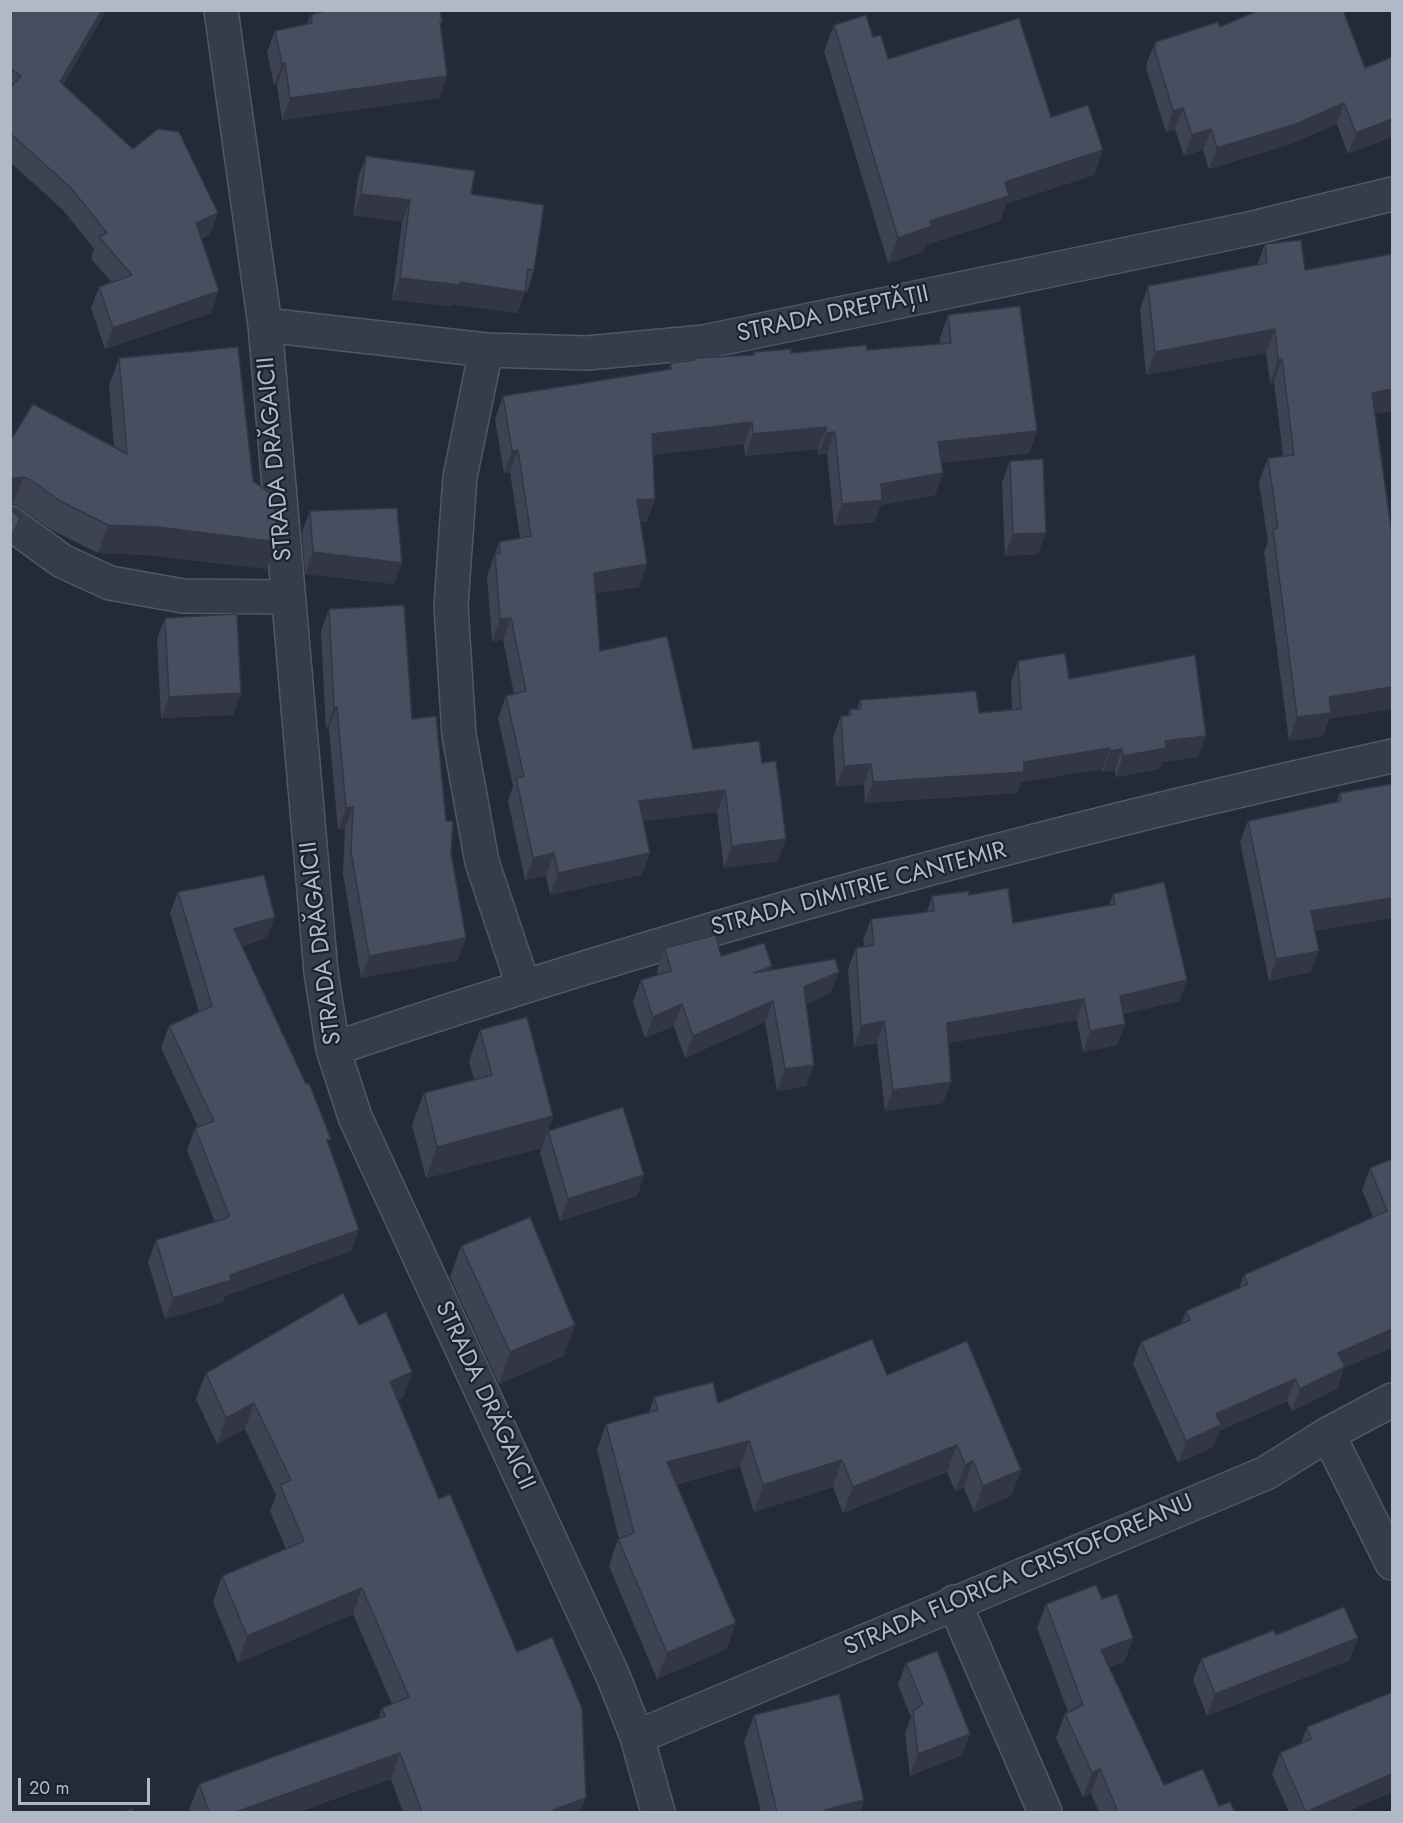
<!DOCTYPE html>
<meta charset="utf-8">
<style>
body{margin:0}
#map{position:relative;width:1403px;height:1823px;overflow:hidden;background:#232b39;font-family:Jost,sans-serif}
canvas{display:block}
.frame{position:absolute;inset:0;border:12px solid #b1b8c6;pointer-events:none}
.scale{position:absolute;left:18px;top:1778px;width:132px;height:27px;box-sizing:border-box;border:3px solid #b1b8c6;border-top:0;padding-left:8px;font-size:18px;line-height:21px;white-space:nowrap;color:#b1b8c6;-webkit-text-stroke:4px #1b222e;paint-order:stroke}
</style>
<div id="map">
<canvas width="1403" height="1823"></canvas>
<div class="frame"></div>
<div class="scale">20 m</div>
</div>
<script>
const context = document.querySelector('canvas').getContext('2d');
context.lineJoin = 'round';
function stroke(path, color, width, dash) { context.strokeStyle = color; context.lineWidth = width; context.lineCap = dash ? 'butt' : 'round'; context.setLineDash(dash || []); context.stroke(path); }
function fill(path, color) { context.fillStyle = color; context.fill(path, 'evenodd'); }
function write(font, color, halo, rows, align = 'center') {
  context.font = font + ' Jost,sans-serif'; context.lineWidth = 4.5; context.setLineDash([]); context.textBaseline = 'middle'; context.strokeStyle = halo; context.fillStyle = color; for (const [text, x, y, turn = 0] of rows) {
    context.save(); context.translate(x, y); context.rotate((+turn || 0) * Math.PI / 180); context.textAlign = isNaN(turn) ? turn : align; if (halo) context.strokeText(text, 0, 0); context.fillText(text, 0, 0); context.restore();
  }
}
const minor = new Path2D(`
 M221 10 265 325 321 972 333 1049 355 1117 613 1676 637 1737 658 1812
 M265 325 486 350 587 353 704 342 1253 228 1392 194
 M486 350 460 477 451 606 459 735 482 862 523 985
 M10 523 62 561 110 583 183 596 288 597
 M333 1049C680 932 1035 834 1392 756
 M1328 1434 1392 1563
 M954 1602 1045 1812
 M637 1737 1266 1473 1328 1434 1392 1400`);
stroke(minor, '#515864', 36);
stroke(minor, '#363d4a', 33);
fill(new Path2D(`
 M10 10H106L63 85 210 235 201 239 211 313 105 349 91 308 99 287 112 282 91 259 94 249 63 210 10 162Z
 M314 10H440L442 22 440 27 447 76 439 98 282 120 277 85H274L267 52 275 31 307 24 311 15 315 14Z
 M834 25 873 37 888 59 1051 117 1103 150 1094 175 1006 204 1000 221 925 245 923 252 888 263 824 51Z
 M1220 27 1365 68 1392 57 1348 154 1337 124 1288 145 1209 169 1203 150 1184 156 1175 129 1166 132 1146 68 1147 63 1155 42Z
 M366 156 471 194 534 270 527 292H525L517 313 452 304V306L392 300 402 222 353 215 358 178Z
 M1265 244 1305 270 1392 254V411L1375 414 1329 719 1323 736 1289 741 1264 552 1268 542 1259 482 1268 458 1283 456 1274 382 1270 383 1266 353 1146 375 1140 309 1148 286 1257 265Z
 M948 315 1037 431 1029 453 941 463 943 473 935 495 881 505 874 522 834 526 827 454 818 455V449L745 456 744 444 653 455 655 499 647 521 640 522 639 587 596 593 600 651 693 749 762 763 778 861 724 868 717 812 644 821 642 875 550 895 546 876 525 880 508 801 513 786 498 718 506 696 514 694 503 640 492 641 487 576 491 566V564L499 542 520 538 510 472 504 473 495 419 503 396 668 370 671 363 694 361 695 358 753 355V352L791 353 867 350 940 344V338Z
 M119 358 253 481 277 542 267 569 146 555 98 553 50 529 21 508 13 504 10 441 114 447 109 385Z
 M1010 461 1038 554 1005 556 1002 483Z
 M310 511 402 563 394 584 305 574 302 532Z
 M329 609 412 719 446 821 451 853 458 960 361 978 343 874 345 829 338 830 329 729H326L321 631Z
 M165 618 241 693 233 715 161 718 157 639Z
 M1018 661 1069 679 1198 757 1162 762 1159 769 1116 777 1115 770 1103 772 1102 769 1021 782 1017 793 865 803 864 784 836 787 833 737 841 716 848 715 850 709H857L860 700 979 713 1012 709 1011 682Z
 M1392 784V918L1314 931 1311 972 1269 981 1240 842 1248 821 1336 802 1340 793Z
 M178 892 267 938 242 946 329 1145 359 1230 351 1251 225 1296 223 1302 165 1319 148 1262 156 1240 215 1222 187 1150 195 1128 198 1127 161 1048 169 1026 199 1012 170 913Z
 M1113 894 1187 980 1179 1001 1123 1014 1125 1024 1117 1045 1083 1052 1077 1020 948 1043 943 1103 885 1111 877 1043 854 1047 848 969 856 948 864 946 863 940 871 919 927 912 932 896 969 895 1013 923 1109 905Z
 M665 948 721 956 770 970 831 993 806 1004V1086L777 1091 765 1022 685 1058 674 1026 645 1038 633 1002 641 980 658 975 657 970Z
 M480 1030 553 1116 542 1148 426 1178 412 1125 424 1093 474 1080 469 1061Z
 M548 1131 644 1175 637 1196 560 1221 540 1153Z
 M1392 1159V1348L1344 1368 1337 1389 1292 1411 1287 1401 1219 1431 1213 1447 1178 1463 1133 1364 1141 1342 1181 1324 1186 1311 1239 1288 1244 1275 1373 1217 1362 1190 1370 1168Z
 M461 1246 564 1356 499 1384 450 1277Z
 M359 1325 412 1372 403 1398 397 1400 439 1499 580 1812H403L391 1779 298 1812H190L189 1810 199 1784 378 1719 382 1708 392 1704 353 1614 238 1663 213 1602 222 1576 286 1549 270 1511 276 1495 245 1429 217 1444 196 1399 206 1373Z
 M887 1375 1021 1470 1011 1496 974 1512 964 1488 955 1491 947 1472 843 1513 833 1487 754 1512 740 1467 677 1484 727 1649 657 1679 609 1566 618 1539H619L597 1450 606 1424 649 1413 654 1397 718 1403Z
 M1102 1599 1133 1638 1124 1662 1109 1667 1164 1785 1235 1812H1099L1091 1793 1083 1797 1056 1738 1065 1714 1068 1712 1037 1628 1046 1604Z
 M1201 1659 1350 1660 1207 1716 1193 1680Z
 M906 1663 970 1734 962 1755 910 1776 905 1733 911 1717 898 1685Z
 M1392 1692V1792L1346 1812H1289L1272 1774 1280 1753 1301 1743 1307 1727Z
 M754 1715 864 1800 860 1812H761L744 1742Z`), '#3d4353');
fill(new Path2D(`
 M102 10H106L52 104 60 82Z
 M285 63 277 85H274L282 64Z
 M447 76 439 98 282 120 290 98Z
 M1344 103 1337 124 1288 145 1209 169 1217 148Z
 M1183 108 1175 129 1166 132 1173 111Z
 M1392 119V137L1348 154 1356 133Z
 M1211 129 1203 150 1184 156 1192 135Z
 M1103 150 1094 175 1006 204 1000 221 925 245 923 252 888 263 898 238 1005 182Z
 M361 194 410 200 402 222 353 215Z
 M218 213 210 235 188 245 196 223Z
 M400 278 460 282 525 292 517 313 452 304V306L392 300Z
 M219 291 211 313 105 349 113 328Z
 M1275 329 1266 353 1146 375 1155 352Z
 M1282 359 1274 382 1270 383 1278 360Z
 M1392 389V411L1363 416 1372 393Z
 M752 422 744 444 644 456 652 434Z
 M826 427 818 449 745 456 753 434Z
 M1037 431 1029 453 930 464 938 442Z
 M835 432 827 454 818 455 826 433Z
 M518 450 510 472 504 473 512 451Z
 M943 473 935 495 881 505 874 522 834 526 842 504 881 484Z
 M23 477 13 504 10 505V480L13 478Z
 M655 499 647 521 629 522 637 500Z
 M108 525 157 527 277 542 267 569 146 555 98 553Z
 M1046 533 1038 554 1005 556 1013 534Z
 M313 552 402 563 394 584 305 574Z
 M647 564 639 587 586 595 594 573Z
 M511 618 503 640 492 641 500 619Z
 M1392 687V709L1329 719 1323 736 1289 741 1297 717 1329 697Z
 M241 693 233 715 161 718 169 697Z
 M337 707 329 729H326L334 708Z
 M1206 736 1198 757 1162 762 1159 769 1116 777 1123 756 1165 741Z
 M1110 748 1102 769 1021 782 1017 793 865 803 873 782 1024 762Z
 M1122 749 1115 770 1103 772 1110 751Z
 M871 764 864 784 836 787 844 766Z
 M725 790 717 812 631 823 639 801Z
 M353 807 345 829 338 830 346 808Z
 M786 839 778 861 724 868 732 846Z
 M554 853 546 876 525 880 533 858Z
 M650 853 642 875 550 895 558 873Z
 M1392 898V918L1303 933 1311 911Z
 M275 917 267 938 226 950 234 929Z
 M466 938 458 960 361 978 369 956Z
 M1319 951 1311 972 1269 981 1276 959Z
 M772 966 764 987 754 973Z
 M839 972 831 993 796 1009 804 987Z
 M1187 980 1179 1001 1112 1017 1120 996Z
 M1084 999 1077 1020 939 1044 947 1023Z
 M773 1001 765 1022 685 1058 693 1036Z
 M682 1004 674 1026 645 1038 653 1017Z
 M884 1021 877 1043 854 1047 861 1026Z
 M1125 1024 1117 1045 1083 1052 1090 1031Z
 M814 1065 806 1086 777 1091 785 1069Z
 M951 1082 943 1103 885 1111 893 1090Z
 M553 1116 542 1148 426 1178 437 1147Z
 M644 1175 637 1196 560 1221 568 1199Z
 M359 1230 351 1251 225 1296 223 1302 165 1319 173 1298 230 1275Z
 M575 1325 564 1356 499 1384 510 1352Z
 M1392 1329V1348L1344 1368 1337 1389 1292 1411 1300 1389 1338 1353Z
 M412 1372 403 1398 380 1408 390 1382Z
 M1295 1379 1287 1401 1219 1431 1213 1447 1178 1463 1186 1441 1216 1414Z
 M254 1403 245 1429 217 1444 226 1418Z
 M749 1441 740 1467 658 1488 667 1462Z
 M957 1445 947 1472 843 1513 853 1487Z
 M842 1460 833 1487 754 1512 763 1485Z
 M973 1461 964 1488 955 1491 965 1465Z
 M1021 1470 1011 1496 974 1512 983 1486Z
 M362 1588 353 1614 238 1663 247 1636Z
 M736 1623 727 1649 657 1679 667 1653Z
 M1133 1638 1124 1662 1093 1674 1101 1650Z
 M1358 1638 1350 1660 1207 1716 1215 1694Z
 M970 1734 962 1755 910 1776 918 1754Z
 M400 1753 391 1779 298 1812H236Z
 M1100 1769 1091 1793 1083 1797 1092 1773Z
 M1392 1774V1792L1346 1812H1306Z
 M586 1798 580 1812H552L553 1810Z
 M864 1800 860 1812H823L824 1810Z`), '#323743');
const building = new Path2D(`
 M10 10H102L60 82 133 149 158 129 179 132 218 213 196 223 219 291 113 328 99 287 132 275 99 237 107 233 71 188 10 133V88L21 76 10 69Z
 M328 10H440L442 22H440L447 76 290 98 285 63 282 64 275 31 312 23 311 15Z
 M1259 10H1343L1365 68 1392 57V119L1356 133 1344 103 1296 124 1217 148 1211 129 1192 135 1183 108 1173 111 1154 47 1156 46 1155 42 1218 22 1220 27Z
 M866 15 873 37 881 35 888 59 1019 18 1051 117 1088 105 1103 150 1005 182 1009 196 930 221 932 226 898 238 834 25Z
 M366 156 475 171 471 194 544 205 534 270 528 269 525 292 460 282V285L400 278 410 200 361 194Z
 M1301 240 1305 270 1392 254V389L1372 393 1392 535V687L1329 697 1331 713 1297 717 1273 529 1278 528 1268 458 1294 455 1282 359 1278 360 1275 329 1155 352 1148 286 1267 263 1265 244Z
 M1020 306 1037 431 938 442 943 473 881 484 882 500 842 504 835 432 826 433V427L753 434 752 422 652 434 655 499 637 500 647 564 594 573 600 651 667 636 693 749 759 741 762 763 776 761 786 839 732 846 725 790 639 801 650 853 558 873 554 853 533 858 516 778 524 777 506 696 526 691 511 618 500 619 495 554 500 553 499 542 531 536 518 450 512 451 503 396 671 369V363L695 360V358L754 355 753 352 791 349V353L866 345 867 350 951 343 948 315Z
 M238 347 253 481 274 496 277 542 157 527 108 525 60 501 31 480 23 477 13 478 10 480V441L33 404 127 454 119 358Z
 M1043 459 1046 533 1013 534 1010 461Z
 M397 508 402 563 313 552 310 511Z
 M10 509 20 518 10 540Z
 M404 605 412 719 436 716 446 821H453L451 853 466 938 369 956 351 852 353 807 346 808 337 707 334 708 329 609Z
 M237 614 241 693 169 697 165 618Z
 M1065 653 1069 679 1195 655 1206 736 1165 741 1166 748 1123 756 1122 749 1110 751V748L1024 762V772L873 782 871 764 844 766 841 716 851 715 850 709H861L860 700 976 691 979 713 1021 709 1018 661Z
 M1392 784V898L1311 911 1319 951 1276 959 1248 821 1341 801 1340 793Z
 M264 875 275 917 234 929 306 1084 309 1083 331 1139 327 1140 359 1230 230 1275 231 1280 173 1298 156 1240 227 1218 229 1215 195 1128 214 1121 169 1026 212 1006 178 892Z
 M1164 882 1187 980 1120 996 1125 1024 1090 1031 1084 999 947 1023 951 1082 893 1090 884 1021 861 1026 856 948 874 945 871 919 934 911 932 896 969 891V895L1008 888 1013 923 1115 904 1113 894Z
 M716 935 721 956 764 943 772 966 754 973 835 959 839 972 804 987 814 1065 785 1069 773 1001 693 1036 682 1004 653 1017 641 980 671 971 665 948Z
 M527 1017 553 1116 437 1147 424 1093 492 1075 480 1030Z
 M623 1107 644 1175 568 1199 548 1131Z
 M1392 1159V1329L1338 1353 1345 1367 1300 1389 1295 1379 1216 1414 1221 1425 1186 1441 1141 1342 1190 1320 1186 1311 1248 1284 1244 1275 1387 1211 1370 1168Z
 M530 1217 575 1325 510 1352 461 1246Z
 M343 1293 359 1325 386 1312 412 1372 390 1382 439 1499 450 1494 517 1652 552 1637 582 1708 586 1798 553 1810V1812H422L400 1753 236 1812H209L199 1784 385 1716 382 1708 409 1697 362 1588 247 1636 222 1576 304 1541 280 1485 291 1480 254 1403 226 1418 206 1373Z
 M872 1339 887 1375 967 1341 1021 1470 983 1486 973 1461 965 1465 957 1445 853 1487 842 1460 763 1485 749 1441 667 1462 736 1623 667 1653 618 1539 634 1533 606 1424 658 1410 654 1397 713 1382 718 1403Z
 M1096 1585 1102 1599 1117 1594 1133 1638 1101 1650 1164 1785 1203 1769 1219 1806 1230 1802 1235 1812H1118L1100 1769 1092 1773 1065 1714 1083 1705 1046 1604Z
 M1344 1607 1358 1638 1215 1694 1201 1659 1274 1630 1276 1635Z
 M937 1651 970 1734 918 1754 913 1711 923 1704 906 1663Z
 M1392 1692V1774L1306 1812 1280 1753 1311 1739 1307 1727Z
 M839 1694 864 1800 824 1810V1812H777L754 1715Z
 M132 1809 133 1812H122Z`);
fill(building, '#474e60');
stroke(building, '#323743', 1.5);
write('24px', '#b1b8c6', '#1b222e', [
 ["STRADA DREPTĂȚII",833,315,-12],
 ["STRADA DRĂGAICII",276,459,-95],
 ["STRADA DIMITRIE CANTEMIR",859,890,-15],
 ["STRADA DRĂGAICII",322,943,-97],
 ["STRADA DRĂGAICII",484,1396,65],
 ["STRADA FLORICA CRISTOFOREANU",1019,1576,-23]
]);
</script>
